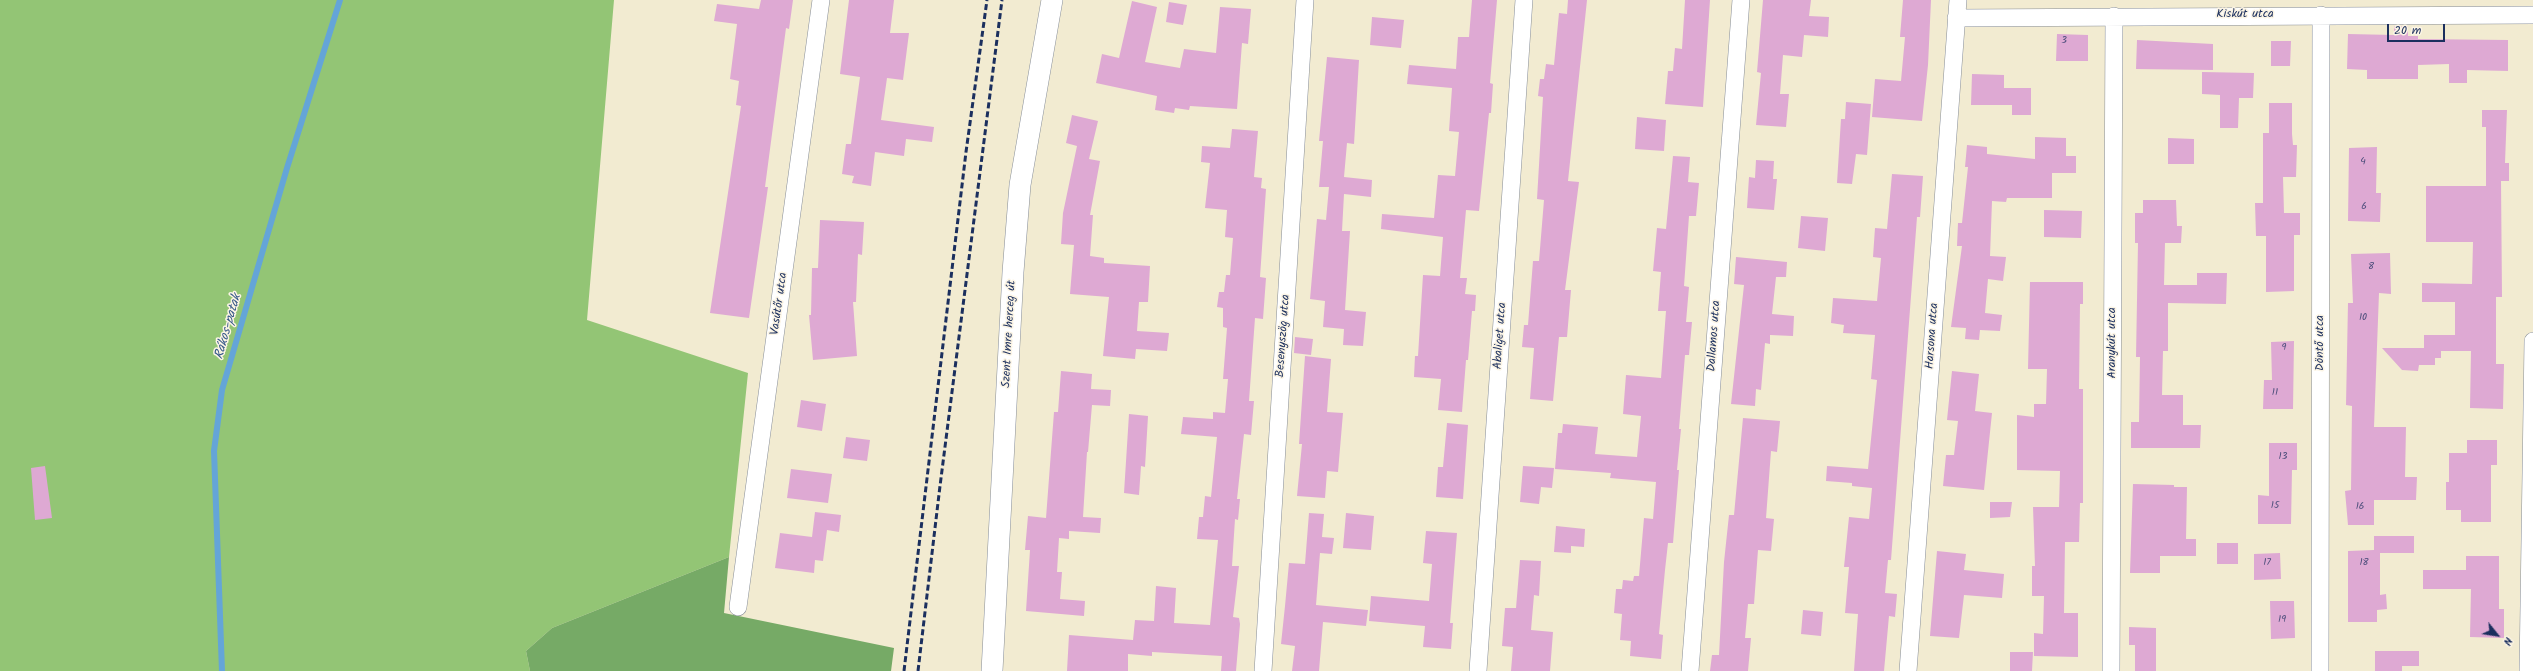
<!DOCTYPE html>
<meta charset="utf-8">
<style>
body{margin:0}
#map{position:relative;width:2533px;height:671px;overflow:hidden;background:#f2ebd1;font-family:Kalam,sans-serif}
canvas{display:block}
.north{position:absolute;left:2477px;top:615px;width:40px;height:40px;-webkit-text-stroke:3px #fcf5e5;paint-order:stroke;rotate:120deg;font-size:11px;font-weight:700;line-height:16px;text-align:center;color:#1b2f5e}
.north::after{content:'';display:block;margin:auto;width:14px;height:18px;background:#1b2f5e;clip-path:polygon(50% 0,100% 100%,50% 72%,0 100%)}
.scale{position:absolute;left:2387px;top:24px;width:58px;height:18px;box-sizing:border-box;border:2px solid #1b2f5e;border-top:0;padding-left:5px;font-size:12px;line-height:14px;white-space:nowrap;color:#1b2f5e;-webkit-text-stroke:3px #fcf5e5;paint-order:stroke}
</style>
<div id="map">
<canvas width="2533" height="671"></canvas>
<div class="north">N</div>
<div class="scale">20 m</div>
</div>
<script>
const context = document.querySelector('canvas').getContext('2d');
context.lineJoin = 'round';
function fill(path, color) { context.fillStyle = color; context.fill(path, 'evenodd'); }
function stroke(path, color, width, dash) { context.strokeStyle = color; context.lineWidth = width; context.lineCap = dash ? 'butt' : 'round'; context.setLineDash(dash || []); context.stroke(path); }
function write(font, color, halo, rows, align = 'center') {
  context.font = font + ' Kalam,sans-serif'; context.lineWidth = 3; context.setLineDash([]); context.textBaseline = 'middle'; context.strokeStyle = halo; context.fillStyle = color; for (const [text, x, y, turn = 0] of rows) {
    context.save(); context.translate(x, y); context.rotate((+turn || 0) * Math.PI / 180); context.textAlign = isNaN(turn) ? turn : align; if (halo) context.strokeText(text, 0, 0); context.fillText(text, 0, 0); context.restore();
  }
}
fill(new Path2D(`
 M0 0H614L587 320 748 373 729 557 552 628 526 651 530 671H0Z`), '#93c575');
fill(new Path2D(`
 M729 557 724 613 894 648 891 671H530L526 651 552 628Z`), '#76aa66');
stroke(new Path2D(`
 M222 671 214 451 222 390 287 168 340 0`), '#64a5d8', 6);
fill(new Path2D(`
 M761 0H793L789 29 786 28 765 187H768L749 318 710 313 741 106 736 105 739 81 730 79 737 24 714 21 717 4 759 9Z
 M849 0H894L890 33H909L903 80 887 78 881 120 934 127 932 142 906 139 904 156 875 152 871 186 852 183 854 176 842 174 846 144H851L860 77 840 74Z
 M1472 0H1497L1490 83 1493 84 1491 113H1489L1479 211 1466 210 1460 278H1467L1465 294 1476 295 1475 311H1472L1468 360H1466L1462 412 1438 410 1441 379 1414 377 1415 356H1418L1423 275 1440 276 1443 237 1381 229 1382 214 1434 218 1438 175 1455 176 1459 132 1449 131 1452 88 1407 84 1409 65 1456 69 1458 37H1469Z
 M1568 0H1587L1568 181 1579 182 1565 290H1571L1567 337H1559L1553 401 1530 399 1534 348 1522 347 1524 325H1528L1533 261H1539L1544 200 1537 199 1543 97 1538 96 1540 79H1544L1546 64 1554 65 1559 13 1567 14Z
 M1685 0H1710L1703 107 1665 104 1668 71H1673L1675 48 1682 49Z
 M1763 0H1811L1809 16 1829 17 1828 37 1804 35 1802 57 1783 55 1780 94H1789L1786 127 1756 125 1761 73 1757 72Z
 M1903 0H1931L1928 65 1922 121 1872 117 1875 79 1901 81 1905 37H1900Z
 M1132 1 1157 7 1145 62 1180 68 1184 49 1216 53 1220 7 1251 9 1248 44 1242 43 1237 109 1190 106 1189 110 1175 108 1174 113 1155 110 1157 96 1096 83 1102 54 1119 58Z
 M1169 2 1187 5 1183 25 1166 22Z
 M1372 17 1404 20 1401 48 1370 45Z
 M2394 26H2408V36H2418V39L2508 40V71L2467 70V83H2449V64L2418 65V79H2367V70L2347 69 2348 34 2394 35Z
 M2057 34 2088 35V61H2056Z
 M2137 40 2213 44V70L2136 69Z
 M2271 41H2291L2290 66H2271Z
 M1327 57 1359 60 1354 144 1347 143 1344 177 1372 180 1371 197 1344 194 1342 231H1350L1345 310 1366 312 1363 346 1343 345 1344 329 1323 327 1325 301 1310 299 1317 219 1326 220 1329 187H1319L1323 141H1319Z
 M2202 72 2254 73 2253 98H2239L2238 128H2220V95L2202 94Z
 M1972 74 2004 75V88H2031V115H2012V105H1971Z
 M1846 102 1871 104 1867 155 1856 154 1852 184 1837 183 1841 119H1845Z
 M2269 103H2292V134L2293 145H2297L2296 177H2283L2284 213H2300V235H2294V291L2266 292V236H2256L2255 203H2263V133H2269Z
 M2482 110H2507L2505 163H2509V181H2501L2502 297H2496V364H2504L2503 409 2470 408 2471 351H2441V358H2435V365H2419L2418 371 2402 370 2382 348H2424V335H2455V302H2422V283L2472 284 2473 242H2426V186H2486V127H2482Z
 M1072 115 1098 121 1089 159 1100 161 1090 215H1093L1090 256 1104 258V263L1150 266 1148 302H1139L1137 331 1169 333 1167 351 1136 349 1135 359 1103 356 1109 297 1070 294 1074 245 1061 244 1063 213 1077 146 1066 143Z
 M1637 117 1666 120 1664 151 1635 149Z
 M1232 129 1258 131 1254 177 1262 178 1261 188 1266 189 1260 277 1266 278 1263 319 1255 318 1249 401H1254L1251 435 1244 434 1237 499H1240L1238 520 1235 519 1232 566H1239L1233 617 1239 618 1240 624 1236 671H1221L1222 656 1152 652V656L1128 654V671H1067L1069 635 1133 640 1135 620 1154 621 1156 586 1176 588 1174 623 1210 625 1218 540 1197 539 1199 517H1203L1205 496 1211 497 1217 437 1181 434 1183 417 1213 419V412L1225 413 1228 379H1223L1227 328 1223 327V308L1217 307 1219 292H1224L1226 275H1230L1233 238 1225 237 1227 210 1205 208 1210 163 1201 162 1202 146 1230 148Z
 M2035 137 2066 138V156H2076V173H2052V198H2007L2006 202 1992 201 1990 256 2006 257 2003 281 1988 279 1985 313 2002 315 2000 331 1980 330 1979 340 1965 339 1966 328 1951 327 1962 246H1957L1958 223H1962L1968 167H1965L1967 145 1987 147V154L2035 159Z
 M2168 138 2194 139V164H2168Z
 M2377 147 2376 193H2381L2380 222 2348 221 2349 148Z
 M1673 156 1690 157 1688 182 1699 183 1696 216H1689L1684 286 1689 287 1686 322H1692L1689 355H1685L1679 429H1681L1677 470H1679L1673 543H1668L1665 570 1659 634 1663 635 1661 659 1630 656 1631 641 1620 640 1622 614 1614 613 1616 589H1622L1623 580 1633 581 1634 576H1639L1644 518 1653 519 1656 482 1610 478 1611 473 1555 469 1558 433H1562L1563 424 1598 427 1595 454 1637 457 1641 416 1623 414 1626 375 1661 378 1666 311H1658L1661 272 1653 271 1657 228 1666 229Z
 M1756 160 1774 161 1773 179H1777L1774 210 1747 208 1749 177 1755 178Z
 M1892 174 1923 176 1920 217H1917L1891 560H1888L1885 593 1897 594 1895 617 1889 616 1884 671H1854L1858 614 1845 613 1849 567H1844L1849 517 1869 519 1872 488 1852 486V483L1826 481 1827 466 1868 469 1877 380 1871 379 1875 335 1843 333 1844 325 1831 323 1833 298 1877 301 1881 258 1873 257 1875 228 1887 229Z
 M2143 200H2176L2177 226H2182L2181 243H2165L2164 285H2197V273H2227L2226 304 2168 303V351H2163L2162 395H2183V425H2201L2200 448H2131V422H2139L2140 357H2136L2138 243H2135V213H2143Z
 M2044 210 2082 211 2081 238 2044 237Z
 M1801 216 1828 218 1825 251 1798 248Z
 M820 220 864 222 862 255 858 254 856 302H853L857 356 813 360 809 315H811L812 268H818Z
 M2390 253 2391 294 2379 293 2374 427H2406L2405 477H2417L2416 500H2374V525H2348L2345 491 2351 490 2352 406 2346 405 2348 303H2353L2351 254Z
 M1736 257 1787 262 1786 277H1776L1772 314 1794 316 1793 336 1770 335V344L1765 343 1761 390 1756 389 1755 406 1731 404 1744 285 1734 284Z
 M2030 282H2083V304H2080L2079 389H2083V503H2080L2079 542H2065L2064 613H2078V657L2034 656V633L2043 634 2044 596H2032V566H2035L2033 507H2059L2060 471 2017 470V415L2034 417V404H2046L2047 369H2028Z
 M1295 337 1313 339 1311 355 1294 353Z
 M2294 341 2293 409H2263L2264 380H2272L2271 342Z
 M1305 356 1331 359 1327 412 1343 413 1338 472 1327 471 1325 498 1297 496 1302 444H1299Z
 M1061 371 1092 374 1091 389 1111 390 1110 406 1092 405 1088 452H1087L1083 517 1101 518 1100 533 1069 531V539L1059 538 1057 572H1062L1060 599 1085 601 1084 616 1026 611 1030 550H1025L1028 516 1046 518 1054 412H1058Z
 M1952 371 1979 374 1975 411 1992 413 1984 490 1943 486 1946 455H1954L1958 421 1947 420Z
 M801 400 826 404 822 431 797 427Z
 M1129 414 1148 416 1145 467 1141 466 1139 495 1124 493Z
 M1743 418 1780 421 1777 452 1771 451 1766 518 1774 519 1771 551 1758 550 1754 604H1748L1745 638H1751L1748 671H1710L1712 655H1719L1724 562 1729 515H1734Z
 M1447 423 1468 425 1463 499 1436 497 1438 467H1443Z
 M846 437 870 440 867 461 843 458Z
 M2467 440H2497V465H2491V522H2461V510H2446V482H2449V453H2467Z
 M2269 443H2297V470H2292L2291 524H2258V495L2269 496Z
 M45 466 52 518 35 520 31 468Z
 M1523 466 1554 468 1552 488 1541 487 1539 504 1520 502Z
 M791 469 832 474 828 503 787 498Z
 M2133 484 2174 485V487H2187L2186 539H2196V556H2160V573H2130Z
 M1990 502H2012L2010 517 1990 518Z
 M815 512 841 515 839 532 827 530 823 561 815 560 814 573 775 568 780 533 812 537Z
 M1309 513 1324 514 1322 537 1334 538 1332 554 1320 553 1316 605 1368 610 1366 626 1323 622 1319 671H1292L1295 646 1281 644 1285 606 1289 563 1305 564Z
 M1346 513 1374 516 1371 550 1343 548Z
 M1556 526 1585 529 1584 547 1571 546V553L1554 552Z
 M1426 531 1457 533 1450 623H1453L1451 649 1423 647 1425 626 1369 621 1371 596 1429 601 1432 564 1423 563Z
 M2374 536H2414V553H2380V595L2386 594 2387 609 2377 610V622H2348V551L2374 550Z
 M2217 543H2238V564H2217Z
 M1937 551 1966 554 1964 570 2004 574 2002 598 1964 595 1959 638 1930 636Z
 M2280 553 2281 579 2254 580V554Z
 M2466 556H2499V609H2504V638L2470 637 2471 589H2423V570H2466Z
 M1520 560 1541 561 1539 596 1534 595 1531 630 1553 632 1550 671H1511L1513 647 1502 646 1505 608H1516Z
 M2270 601H2294L2295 638 2271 639Z
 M1803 610 1823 612 1821 636 1801 634Z
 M2129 627 2156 628V671H2135V645H2129Z
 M2375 651H2419V666H2402V671H2375Z
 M2010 652H2033L2032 671H2010Z`), '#dea9d3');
const minor = new Path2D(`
 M1956 18 2533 15
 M738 607 821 0
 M1263 671 1305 0
 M1478 671 1524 0
 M1690 671 1741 0
 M1908 671 1958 0
 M2111 671 2114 16
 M2320 671 2321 15
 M2528 671 2533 341`);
const tertiary = new Path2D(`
 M992 671 1013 272 1020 185 1052 0`);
stroke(minor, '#868d98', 18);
stroke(tertiary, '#868d98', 22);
stroke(minor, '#fff', 17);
stroke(tertiary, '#fff', 21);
stroke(new Path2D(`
 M904 671 966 152 987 0
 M918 671 940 486 1002 0`), '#1b2f5e', 3, [6, 3]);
write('10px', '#4c4e7b', null, [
 ["3",2064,41],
 ["4",2363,162],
 ["6",2364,207],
 ["8",2371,267],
 ["10",2363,318],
 ["9",2284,348],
 ["11",2275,393],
 ["13",2283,457],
 ["15",2275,506],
 ["16",2360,507],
 ["17",2267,563],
 ["18",2364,563],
 ["19",2282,620]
]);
write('12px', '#1b2f5e', '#fcf5e5', [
 ["Kiskút utca",2245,15],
 ["Vasútőr utca",780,304,-82],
 ["Szent Imre herceg út",1010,334,-87],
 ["Besenyszög utca",1284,336,-86],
 ["Abaliget utca",1501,336,-86],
 ["Dallamos utca",1715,336,-86],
 ["Harsona utca",1933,336,-86],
 ["Aranykút utca",2113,343,-90],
 ["Döntő utca",2321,343,-90]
]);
write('italic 13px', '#355889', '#fcf5e5', [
 ["Rákos-patak",229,327,-74]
]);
</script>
